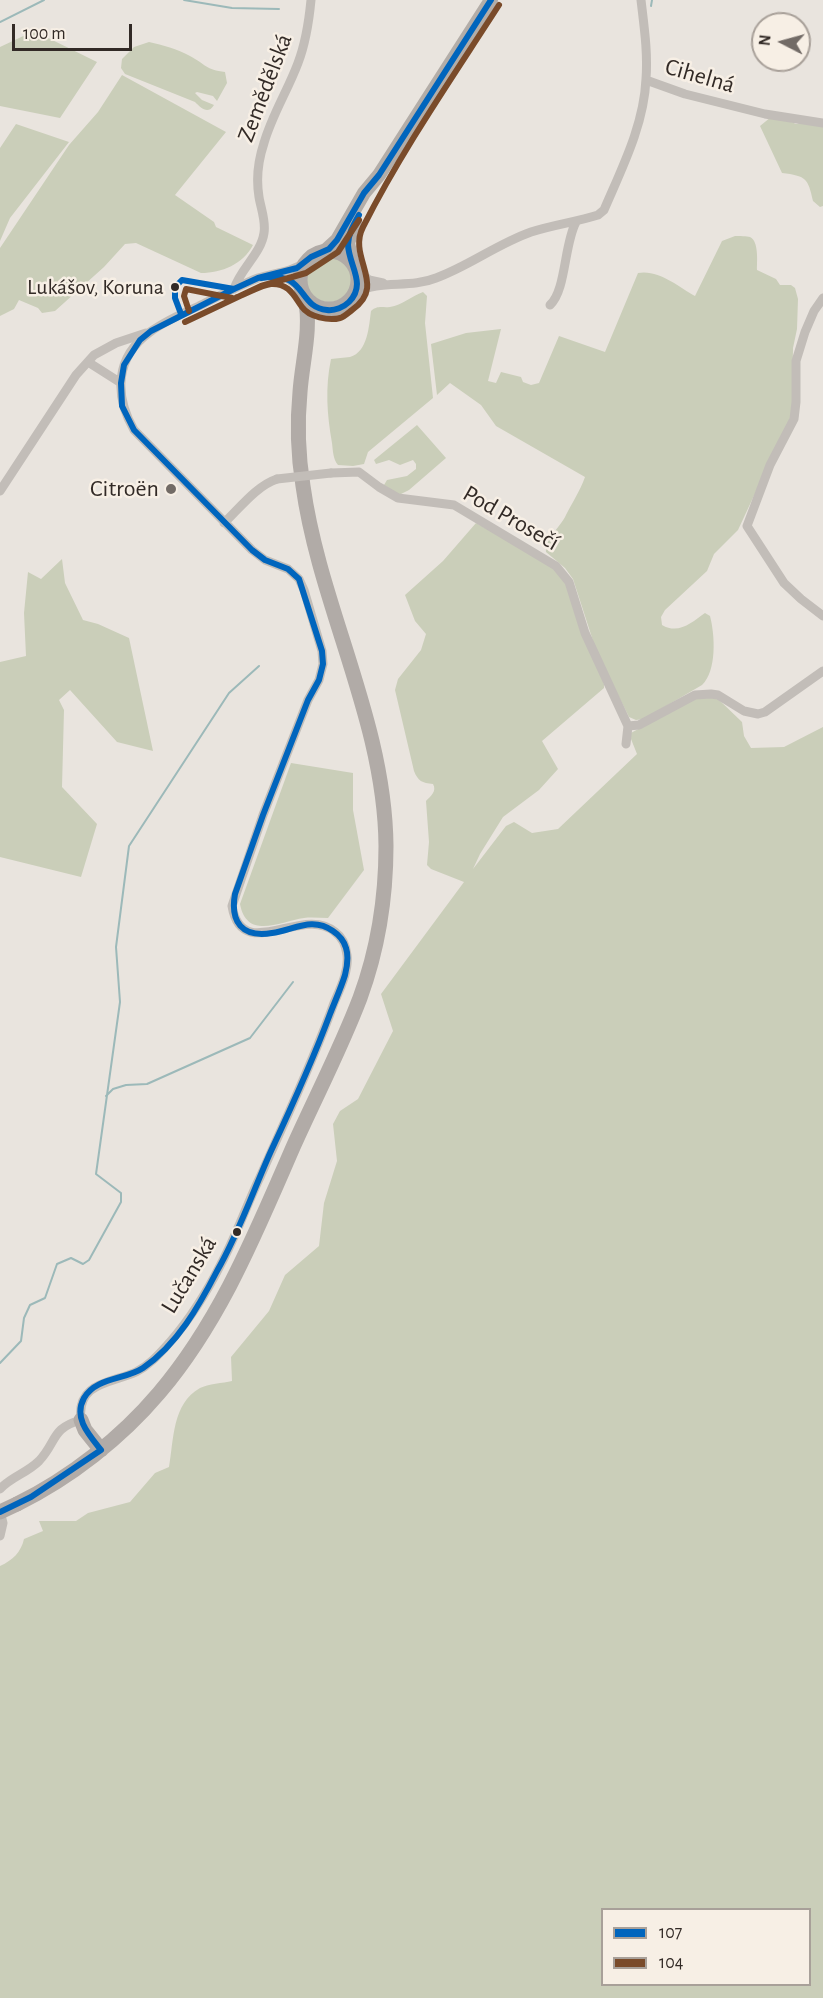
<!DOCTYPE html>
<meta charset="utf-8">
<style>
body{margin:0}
#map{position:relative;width:823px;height:1998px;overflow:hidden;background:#e9e4de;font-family:"Alegreya Sans",sans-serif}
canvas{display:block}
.legend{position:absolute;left:601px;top:1908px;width:210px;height:78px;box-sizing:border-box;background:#f7efe5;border:2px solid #a8a099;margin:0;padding:8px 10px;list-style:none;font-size:18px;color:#322a26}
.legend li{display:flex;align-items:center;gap:12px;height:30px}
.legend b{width:30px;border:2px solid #a8a099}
.north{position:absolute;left:751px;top:12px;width:60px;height:60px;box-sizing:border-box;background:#f7efe5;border:2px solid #a8a099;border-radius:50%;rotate:276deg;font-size:16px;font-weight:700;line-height:24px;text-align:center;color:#322a26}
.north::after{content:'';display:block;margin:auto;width:21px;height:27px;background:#726b66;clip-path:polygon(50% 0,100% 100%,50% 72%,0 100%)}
.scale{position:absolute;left:12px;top:24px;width:120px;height:27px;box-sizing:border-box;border:3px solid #322a26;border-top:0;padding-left:8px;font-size:18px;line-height:21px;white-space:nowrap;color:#322a26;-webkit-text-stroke:4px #f7efe5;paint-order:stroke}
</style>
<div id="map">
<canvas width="823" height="1998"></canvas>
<ul class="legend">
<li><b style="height:8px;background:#0065bd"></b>107</li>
<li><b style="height:8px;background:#7a4b2a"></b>104</li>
</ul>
<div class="north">N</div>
<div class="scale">100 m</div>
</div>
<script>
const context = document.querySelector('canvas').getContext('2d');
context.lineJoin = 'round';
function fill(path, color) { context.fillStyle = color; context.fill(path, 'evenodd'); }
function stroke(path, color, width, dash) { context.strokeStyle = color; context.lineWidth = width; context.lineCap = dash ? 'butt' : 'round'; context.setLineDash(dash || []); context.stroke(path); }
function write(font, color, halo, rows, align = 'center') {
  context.font = font + ' "Alegreya Sans",sans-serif'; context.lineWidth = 5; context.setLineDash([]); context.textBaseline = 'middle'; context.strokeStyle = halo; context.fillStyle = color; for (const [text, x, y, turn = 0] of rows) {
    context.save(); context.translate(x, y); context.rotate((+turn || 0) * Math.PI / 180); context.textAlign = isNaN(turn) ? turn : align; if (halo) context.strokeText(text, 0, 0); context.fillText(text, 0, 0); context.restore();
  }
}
fill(new Path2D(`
 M34 31 97 62 60 118 0 106V47Z
 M149 42C163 45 177 49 190 56 205 64 206 70 225 72L227 83 217 101 213 96 197 92 195 93 202 100 214 105C208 115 201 108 195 102L125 74 121 68 122 59 134 47Z
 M122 75 226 132 175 195 214 222 216 227 253 245C243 264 222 273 201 273L136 243 125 244 104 267 55 311 42 313 38 308 19 300 14 309 0 316V248L69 145 98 112Z
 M771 117 789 121 796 124 806 122 823 126V206L820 207 813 201C808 178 806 176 782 173L760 126Z
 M16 124 69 142 10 218 0 241V148Z
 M735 236C739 236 747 236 750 237 759 241 757 262 757 270L776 279 780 285H791L795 288 798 299 797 329 793 348 792 414 738 530 714 554 707 571 665 610 661 617 662 625C679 635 692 622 705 613L710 616C715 635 717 671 702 685L644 719 636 720 629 717 597 653 573 579 565 568 546 552C545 538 560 528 566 515 572 503 580 491 585 477L496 426 481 405 450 383 437 395 431 344 466 333 501 329 488 381 496 383 501 372 521 377 523 382 531 385 539 383 559 336 605 352 638 273C658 269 679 287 695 296L722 241Z
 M306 279a23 23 0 1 1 46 0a23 23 0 1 1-46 0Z
 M423 292 427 296 425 323 433 398 368 452 364 464 353 466 338 465C333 459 333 451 332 443 327 414 325 388 331 359 337 358 344 358 350 357 368 352 369 325 371 311 378 305 382 308 390 307 402 305 412 296 423 292Z
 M417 425 446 458 409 490 399 495 384 485 387 480 407 476 416 469V464L413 460 400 465 389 460 376 464 374 460Z
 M476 523 548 562 567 584 604 684V688L542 741 558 769 539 790 503 817 480 854 473 869 506 826 514 822 532 833 558 829 637 754 629 734 696 698 716 697 742 722 744 736 751 748 784 747 823 727V1998H0V1566C13 1560 21 1552 24 1539L43 1531 39 1521H76L88 1513 130 1502 155 1473 169 1467C174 1439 172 1404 200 1388 208 1384 223 1383 232 1381L231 1357 269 1311 285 1275 319 1246 324 1203 337 1161 333 1124 340 1111 358 1099 393 1031 381 994 464 882 431 869 427 865 429 842 426 801C431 796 437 791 433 784 422 783 418 781 414 771L395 690 398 679 421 650 426 634 415 621 405 595 443 561ZM602 1910H810V1984H602Z
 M62 559 65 583 83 620 98 624 129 638 153 751 117 742 70 690 59 700 64 710 62 787 97 824 81 877 0 857V662L26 656 24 613 28 572 41 579Z
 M291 763 353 773V810L364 870 328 918C320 918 311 917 304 918 281 921 247 941 240 904Z`), '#caceb9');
stroke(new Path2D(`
 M184 0 232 8 279 9
 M651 6 652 0
 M0 22 44 0
 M106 1096 113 1089 126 1085 147 1084 250 1038 293 982
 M0 1363 21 1341 24 1318 30 1305 45 1298 57 1264 71 1258 83 1264 89 1260 121 1202V1193L96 1174 120 1002 116 947 129 846 229 693 259 666`), '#9cb9b9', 2);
stroke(new Path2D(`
 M646 80 685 94 765 114 823 123
 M357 269 369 280 383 283
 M276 276 287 278 301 288
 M234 289C240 269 261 254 264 233 266 221 261 209 259 197 256 179 258 161 264 143 272 115 288 90 298 63 306 42 309 21 311 0
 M356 293C380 279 409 289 436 278 469 266 497 244 531 232 552 225 576 222 598 215L604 210C622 168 644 125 646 79 648 52 644 26 641 0
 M823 298 814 311 805 332 796 361V402L794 419 770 465 747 526 784 583 801 599 823 616
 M550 305C566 291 564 244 576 222
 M88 362 121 383
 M331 473 359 472 379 487 398 498 454 505 556 566 569 582 585 633 628 726 626 744
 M0 491 76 375 94 355 116 343 146 333
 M224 523C239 509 256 486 277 479
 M628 726 639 725 695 695 711 694 718 695 744 711 758 714 765 712 823 671
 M0 1489C11 1477 27 1473 39 1461 57 1442 51 1428 81 1420 76 1382 112 1383 136 1372 150 1365 160 1353 170 1342 191 1318 208 1290 222 1262 237 1234 247 1204 261 1175 286 1118 313 1062 334 1003 340 989 349 971 347 955 346 946 342 937 335 932 303 904 242 965 232 906L263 815 308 700 319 680 323 664 322 651 304 590 299 579 288 569 265 560 252 550 134 430C114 395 115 357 150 332 165 321 183 313 199 306 219 296 238 286 258 278 274 273 292 272 306 262
 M0 1511 3 1523 0 1536`), '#c2bdb8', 9);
stroke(new Path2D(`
 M325 251 337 240 364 193 379 175 491 0
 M352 261 348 243 355 223`), '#b3ada8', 14);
stroke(new Path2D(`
 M300 280a29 29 0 1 1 58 0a29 29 0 1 1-58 0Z
 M81 1420 85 1430 101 1450
 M17 1504C70 1478 121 1438 159 1393 221 1320 256 1232 294 1145 316 1096 341 1048 360 998 378 949 386 897 386 846 385 721 320 608 303 486 298 455 297 423 300 392 302 362 312 328 305 298`), '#b1aba7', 15);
stroke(new Path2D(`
 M277 479 331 473`), '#c2bdb8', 9);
stroke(new Path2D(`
 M0 1512 17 1504`), '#b1aba7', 15);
stroke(new Path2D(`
 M261 278C308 270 296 307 327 310 335 311 344 307 349 302 367 284 349 266 348 245 348 234 354 224 359 215
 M181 314 175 298V287L182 280 234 289
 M101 1450C89 1435 73 1418 84 1398 96 1377 125 1380 143 1368 177 1345 199 1306 217 1271 239 1233 253 1191 271 1151 292 1106 313 1060 330 1014 335 1001 341 988 345 975 347 967 349 957 346 948 344 941 339 935 333 931 312 916 294 930 272 933 242 938 230 922 235 894L263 815 308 700 319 680 323 664 322 651 299 579 288 569 265 560 252 550 134 430 122 406 121 383 124 365 140 340 151 331 234 289 258 278 297 268 311 257 329 249 337 240 364 193 379 175 491 0
 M0 1512 31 1497 101 1450`), '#0065bd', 6);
stroke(new Path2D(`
 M237 297C247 294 261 285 271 284 289 283 294 296 302 307 309 317 329 321 340 318 344 317 348 313 352 310 388 285 347 258 363 227 402 150 452 78 499 5
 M189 311 184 296 186 289 232 298
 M185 322 261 286 306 273 338 252 359 220`), '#7a4b2a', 6);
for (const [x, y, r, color] of [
 [175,287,5,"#322a26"],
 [171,489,6,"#726b66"],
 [237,1232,5,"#322a26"]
]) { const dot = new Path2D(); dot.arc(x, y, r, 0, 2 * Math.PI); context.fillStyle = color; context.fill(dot); stroke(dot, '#f7efe5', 2); }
write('22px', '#322a26', '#f7efe5', [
 ["Lukášov, Koruna",164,287]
], 'right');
write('24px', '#322a26', '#f7efe5', [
 ["Cihelná",700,76,16],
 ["Zemědělská",265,88,-69],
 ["Pod Prosečí",511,518,30],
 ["Lučanská",189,1275,-59]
]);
write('24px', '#322a26', '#f7efe5', [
 ["Citroën",159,489]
], 'right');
</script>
